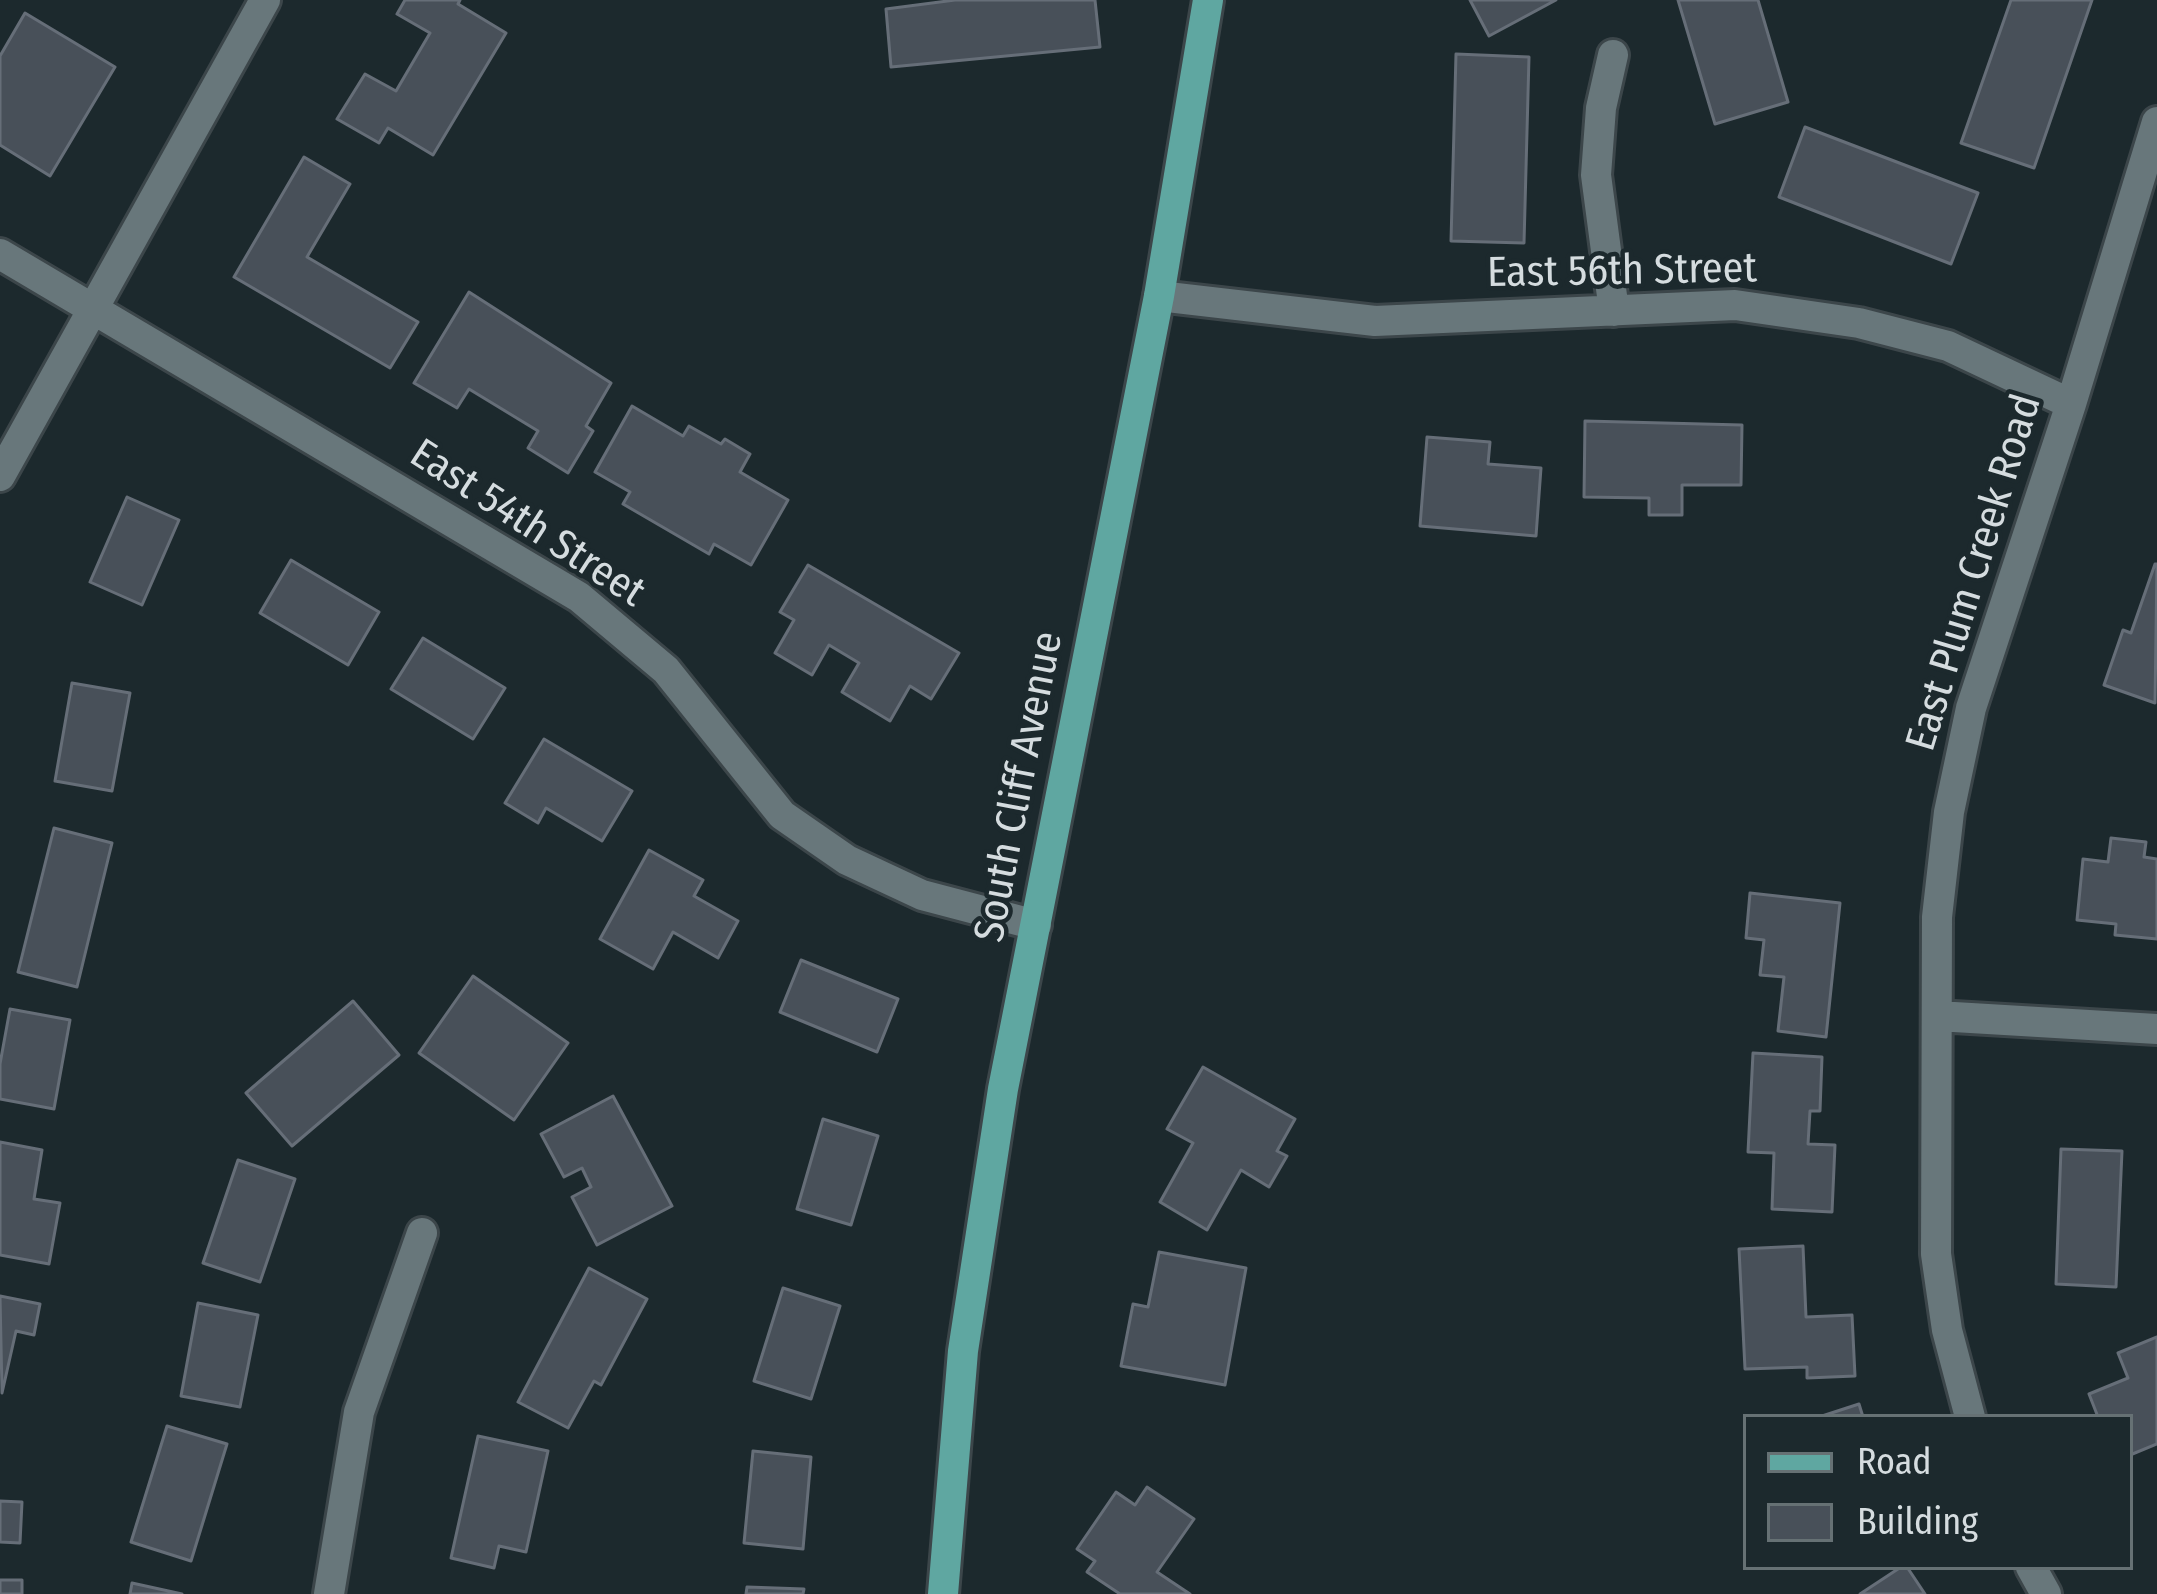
<!DOCTYPE html>
<style>
body{margin:0}
#map{position:relative;width:2157px;height:1594px;overflow:hidden;background:#1c292d;font-family:"Fira Sans Condensed",sans-serif}
canvas{display:block}
.legend{position:absolute;left:1743px;top:1414px;width:390px;height:156px;box-sizing:border-box;background:#1c292d;border:3px solid #667174;margin:0;padding:15px 21px;list-style:none;font-size:36px;color:#d5dcdf}
.legend li{display:flex;align-items:center;gap:24px;height:60px}
.legend b{width:60px;border:3px solid #667174}
</style>
<div id="map">
<canvas width="2157" height="1594"></canvas>
<ul class="legend">
<li><b style="height:15px;background:#5fa7a1"></b>Road</li>
<li><b style="height:33px;background:#485059"></b>Building</li>
</ul>
</div>
<script>
const context = document.querySelector('canvas').getContext('2d');
context.lineJoin = 'round';
function fill(path, color) { context.fillStyle = color; context.fill(path, 'evenodd'); }
function stroke(path, color, width, dash) { context.strokeStyle = color; context.lineWidth = width; context.lineCap = dash ? 'butt' : 'round'; context.setLineDash(dash || []); context.stroke(path); }
function write(font, color, halo, rows, align = 'center') {
  context.font = font + ' "Fira Sans Condensed",sans-serif'; context.lineWidth = 9; context.setLineDash([]); context.textBaseline = 'middle'; context.strokeStyle = halo; context.fillStyle = color; for (const [text, x, y, turn = 0] of rows) {
    context.save(); context.translate(x, y); context.rotate((+turn || 0) * Math.PI / 180); context.textAlign = isNaN(turn) ? turn : align; if (halo) context.strokeText(text, 0, 0); context.fillText(text, 0, 0); context.restore();
  }
}
const building = new Path2D(`
 M405 0H460L458 4 506 33 433 155 388 128 379 143 337 119 365 74 396 91 430 33 397 14Z
 M955 0H1095L1100 47 891 67 886 9Z
 M1470 0H1556L1489 36Z
 M1678 0H1758L1788 102 1715 124Z
 M2011 0H2092L2034 168 1961 143Z
 M25 13 115 67 50 176 0 145V56Z
 M1456 54 1529 57 1524 243 1451 241Z
 M1805 127 1978 193 1951 264 1779 197Z
 M304 157 350 184 307 257 418 322 390 368 234 277Z
 M469 292 611 383 586 426 593 431 568 473 528 448 538 431 469 389 457 408 414 383Z
 M632 406 683 436 689 426 721 444 725 439 750 454 740 472 788 500 751 565 714 544 709 554 623 504 630 492 595 472Z
 M1585 421 1742 425 1741 485H1682V515H1649V498L1584 497Z
 M1427 437 1490 442 1488 464 1541 468 1536 536 1420 526Z
 M127 497 179 520 142 605 90 582Z
 M291 560 379 612 348 665 260 613Z
 M2155 564H2157L2155 703 2104 685 2123 630 2131 633Z
 M808 565 959 653 931 699 910 686 890 721 842 692 859 663 829 645 812 675 775 653 794 620 780 612Z
 M423 638 505 688 473 739 391 689Z
 M72 683 130 693 112 791 55 781Z
 M544 739 632 791 602 841 546 808 538 823 505 803Z
 M54 828 112 843 77 987 18 972Z
 M2111 838 2146 842 2144 857 2157 859V939L2115 935 2116 924 2077 920 2083 859 2108 862Z
 M649 850 703 880 694 896 738 921 718 958 673 932 653 969 600 939Z
 M1750 893 1840 903 1826 1037 1778 1031 1784 977 1760 975 1764 940 1746 938Z
 M801 960 898 999 877 1052 780 1012Z
 M473 976 568 1043 514 1120 419 1053Z
 M353 1001 399 1055 292 1146 246 1093Z
 M10 1009 70 1020 54 1109 0 1099V1064Z
 M1753 1053 1822 1057 1820 1111H1810L1808 1144 1835 1145 1832 1212 1772 1209 1774 1153 1748 1152Z
 M1203 1067 1295 1119 1277 1151 1287 1156 1269 1187 1241 1170 1207 1230 1160 1202 1193 1143 1167 1129Z
 M613 1096 672 1206 597 1245 572 1197 591 1187 582 1168 564 1177 541 1134Z
 M823 1119 878 1136 851 1225 797 1209Z
 M0 1142 42 1150 34 1199 60 1203 49 1264 0 1255Z
 M2061 1149 2122 1151 2116 1287 2056 1284Z
 M238 1160 295 1179 260 1282 203 1263Z
 M1803 1246 1806 1317 1852 1315 1855 1376 1807 1378V1367L1745 1369 1739 1249Z
 M1159 1252 1246 1268 1225 1385 1121 1366 1133 1304 1148 1307Z
 M589 1268 647 1299 601 1385 594 1381 568 1428 518 1402Z
 M783 1288 840 1306 811 1399 754 1381Z
 M0 1296 40 1304 34 1335 16 1331 2 1393Z
 M198 1303 258 1315 240 1407 181 1396Z
 M2157 1337V1444L2130 1455V1417H2098L2089 1394 2128 1378 2118 1353Z
 M1859 1404 1863 1417H1819Z
 M167 1426 227 1444 191 1561 131 1542Z
 M478 1436 548 1451 526 1552 499 1546 494 1568 451 1558Z
 M753 1451 811 1457 803 1549 744 1543Z
 M1147 1487 1194 1519 1157 1572 1190 1594H1120L1087 1572 1095 1561 1077 1549 1116 1492 1135 1505Z
 M0 1501 22 1502 20 1543 0 1542Z
 M1901 1567H1907L1925 1594H1860Z
 M0 1580H22V1594H0Z
 M132 1583 182 1594H130Z
 M747 1587 804 1589 803 1594H746Z`);
fill(building, '#485059');
stroke(building, '#666e78', 3);
const minor = new Path2D(`
 M1613 55 1601 108 1596 175 1614 311
 M0 254 579 597 666 670 782 815 847 860 922 895 1036 925
 M1159 296 1375 321 1735 305 1859 323 1948 346 2071 404
 M0 476 265 0
 M1937 1016 2157 1029
 M1970 1417 1947 1330 1936 1254 1937 917 1949 812 1971 708 2071 404 2157 122
 M2031 1567 2046 1594
 M329 1594 359 1412 422 1233`);
const major = new Path2D(`
 M943 1594 963 1351 1003 1089 1159 296 1208 0`);
stroke(minor, '#3c464a', 36);
stroke(major, '#3c464a', 36);
stroke(minor, '#68777b', 30);
stroke(major, '#5fa7a1', 30);
write('42px', '#d5dcdf', '#1c292d', [
 ["East 56th Street",1622,272,-1],
 ["East 54th Street",527,524,33],
 ["East Plum Creek Road",1975,573,-73],
 ["South Cliff Avenue",1020,787,-79]
]);
</script>
